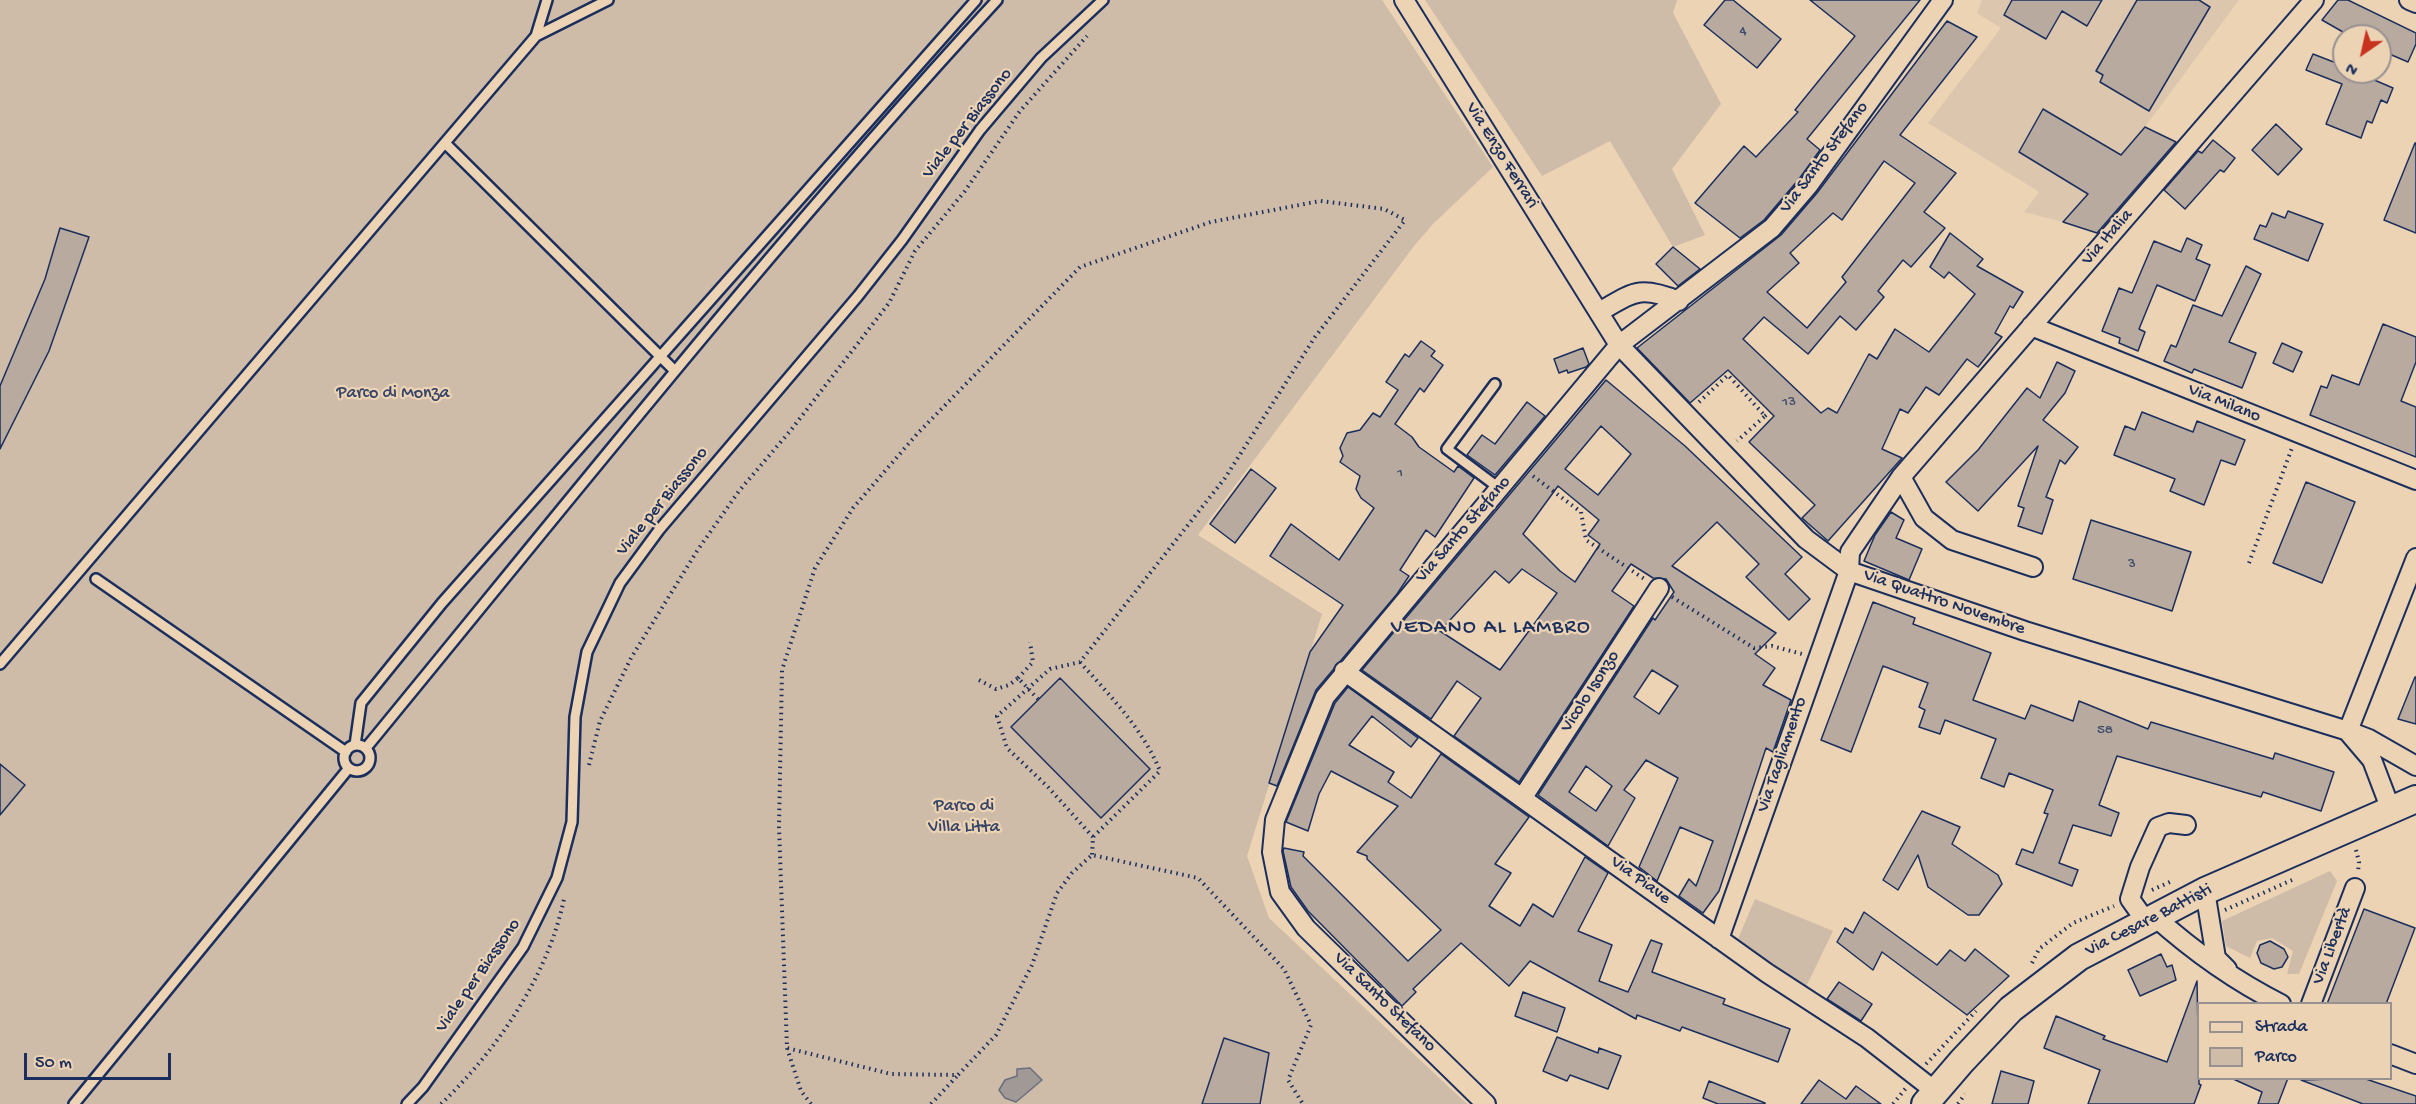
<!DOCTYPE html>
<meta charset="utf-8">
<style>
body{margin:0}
#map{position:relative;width:2416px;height:1104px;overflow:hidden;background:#ecd3b4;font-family:"Gochi Hand",sans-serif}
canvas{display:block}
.legend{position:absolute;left:2197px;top:1002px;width:195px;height:78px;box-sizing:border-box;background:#ecd3b4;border:2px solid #989192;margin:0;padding:8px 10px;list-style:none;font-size:18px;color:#1b2f5e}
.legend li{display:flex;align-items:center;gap:12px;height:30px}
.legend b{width:30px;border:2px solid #989192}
.north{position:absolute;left:2332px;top:24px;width:60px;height:60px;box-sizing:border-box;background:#ecd3b4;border:2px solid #989192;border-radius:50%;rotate:214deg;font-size:16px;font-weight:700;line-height:24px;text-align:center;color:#1b2f5e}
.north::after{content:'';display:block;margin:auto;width:21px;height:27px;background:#c8321e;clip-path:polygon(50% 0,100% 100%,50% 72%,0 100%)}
.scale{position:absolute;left:24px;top:1053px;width:147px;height:27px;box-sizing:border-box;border:3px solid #1b2f5e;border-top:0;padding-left:8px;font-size:18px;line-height:21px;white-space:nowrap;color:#1b2f5e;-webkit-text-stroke:4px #ecd3b4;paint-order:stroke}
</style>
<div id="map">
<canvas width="2416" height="1104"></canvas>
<ul class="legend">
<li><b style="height:8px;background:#ecd3b4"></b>Strada</li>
<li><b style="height:16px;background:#cebba8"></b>Parco</li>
</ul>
<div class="north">N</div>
<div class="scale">50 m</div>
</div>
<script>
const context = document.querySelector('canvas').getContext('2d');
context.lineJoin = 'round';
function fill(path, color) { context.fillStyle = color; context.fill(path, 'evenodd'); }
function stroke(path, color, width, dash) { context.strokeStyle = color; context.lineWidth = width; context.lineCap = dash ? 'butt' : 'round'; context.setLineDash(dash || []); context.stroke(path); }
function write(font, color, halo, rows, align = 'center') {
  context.font = font + ' "Gochi Hand",sans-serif'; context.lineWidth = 4.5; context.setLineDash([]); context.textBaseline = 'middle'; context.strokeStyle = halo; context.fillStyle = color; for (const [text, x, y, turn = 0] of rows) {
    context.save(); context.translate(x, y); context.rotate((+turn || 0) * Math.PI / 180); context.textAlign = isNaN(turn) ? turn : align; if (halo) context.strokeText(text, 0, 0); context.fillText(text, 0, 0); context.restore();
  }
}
fill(new Path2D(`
 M1982 0H2239L2145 127 2063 222 2024 212 2039 192 1928 123 2001 28 1977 13Z`), '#dcc7ae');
fill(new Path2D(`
 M0 0H1382L1493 167 1433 224 1414 246 1198 535 1322 614 1247 856 1269 918 1467 1104H0Z
 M1425 0H1677L1673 13 1721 104 1672 169 1705 235 1673 247 1610 141 1542 176Z
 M2330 871 2337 881 2299 974H2287L2293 951 2272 938 2257 941 2250 958 2226 946 2222 921Z
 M1755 899 1833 931 1806 987 1738 939Z`), '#cebba8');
const water = new Path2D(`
 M1030 1068 1042 1080 1016 1102 1005 1098 999 1090 1005 1080 1017 1076V1069Z`);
fill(water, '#a19995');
stroke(water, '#6b6f7f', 1.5);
const building = new Path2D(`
 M1725 0H1733L1781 39 1757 68 1704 25Z
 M1810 0H1920L1807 139 1820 150 1799 179 1764 220 1740 238 1695 203 1744 146 1756 157 1798 112 1795 110 1855 36Z
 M2012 0H2102L2087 26 2062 11 2046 39 2004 15Z
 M2137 0H2199L2210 7 2149 111 2100 82 2103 75 2096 71Z
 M2338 0H2348L2416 33V44L2408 62 2380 50V36H2350L2322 20Z
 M1947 21 1977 37 1900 135 1956 173 1924 212 1945 228 1911 267 1903 260 1878 291 1884 297 1856 330 1840 316 1808 354 1764 317 1743 339 1821 413 1828 408 1837 413 1869 354 1877 359 1895 329 1929 352 1975 294 1949 272 1944 278 1930 267 1950 233 1983 259 1977 266 2023 292 2013 308 2010 306 1995 333 2002 337 1978 367 1967 359 1939 395 1926 387 1908 413 1900 409 1882 449 1902 458 1828 541 1802 518 1815 505 1749 442 1774 416 1728 370 1690 403 1637 348 1781 235 1817 193ZM1884 161 1915 183 1842 277 1846 282 1807 328 1767 292 1799 263 1790 253 1833 213 1842 220Z
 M2313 54 2344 66V72H2366L2365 76 2393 88 2387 103 2381 100 2372 123 2367 121 2361 138 2326 124 2342 84 2306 70Z
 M2043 109 2121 155 2145 127 2176 142 2097 233 2063 222 2088 194 2019 152Z
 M2276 124 2302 149 2278 175 2252 150Z
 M2213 140 2235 158 2224 172 2220 170 2185 209 2164 190 2198 151 2202 153Z
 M2415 143H2416V233L2384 220Z
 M2288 211 2323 224 2308 261 2254 239 2260 225 2266 227 2272 213 2285 218Z
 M60 228 89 237 49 351 0 449V386L45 279Z
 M2187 238 2202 245 2196 259 2210 265 2195 301 2157 285 2139 329 2145 332 2138 351 2119 343 2120 338 2102 331 2119 288 2132 293 2154 241 2181 252Z
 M1673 247 1700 269 1678 286 1656 264Z
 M2246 266 2261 274 2229 342 2256 353 2242 388 2194 369 2192 373 2164 361 2171 345 2176 347 2193 305 2222 316Z
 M2383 324 2416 337V362L2401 401 2416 407V457L2310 415 2321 386 2327 388 2332 375 2359 385Z
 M1421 341 1435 351 1431 356 1443 365 1424 392 1420 388 1395 424 1412 437 1419 447 1454 472 1458 466 1474 478 1435 537 1426 530 1400 570 1409 576 1397 594 1316 690 1277 786 1269 783 1310 652 1343 605 1270 556 1291 524 1339 560 1374 508 1361 498 1356 489 1360 476 1340 462 1343 456 1340 448 1347 433 1360 430 1373 413 1380 417 1398 390 1386 382 1405 354 1409 357Z
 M2282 343 2302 352 2293 372 2273 363Z
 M1583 348 1589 364 1586 367 1568 373 1567 370 1559 373 1554 359Z
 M2057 362 2075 371 2065 393 2043 420 2078 447 2065 464 2060 460 2046 497 2053 500 2042 534 2018 526 2024 508 2018 506 2038 446 1978 511 1946 482 1978 450 2027 388 2040 398Z
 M1606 380 1685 446 1802 557 1785 574 1810 599 1789 620 1746 577 1759 564 1717 522 1672 566 1776 633 1755 654 1775 668 1763 685 1791 700 1773 752 1766 748 1719 891 1703 913 1679 896 1689 879 1696 886 1713 841 1680 827 1657 881 1639 867 1678 778 1646 760 1624 790 1635 798 1608 846 1538 795 1653 618 1655 620 1674 592 1666 579 1653 578 1631 564 1612 591 1634 606 1519 782 1454 736 1481 698 1457 681 1431 719 1362 670ZM1601 426 1631 454 1598 495 1565 469ZM1558 486 1599 520 1588 535 1600 544 1575 582 1560 571 1523 534ZM1522 569 1557 593 1500 670 1440 631 1495 571 1509 583ZM1652 670 1678 686 1659 714 1634 697ZM1586 766 1612 786 1596 811 1569 792Z
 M1527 402 1545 416 1495 475 1467 455 1482 435 1495 444Z
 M2142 412 2193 432 2197 421 2245 440 2235 465 2221 460 2204 505 2170 491 2175 479 2114 455 2125 426 2135 430Z
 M1251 469 1276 488 1235 543 1210 524Z
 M2306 482 2355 502 2322 583 2273 563Z
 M1891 512 1904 520 1896 538 1922 549 1909 580 1864 561 1875 535Z
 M2091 520 2191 552 2172 611 2073 579Z
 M1873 602 1915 618 1913 624 1991 653 1973 700 2025 719 2031 705 2073 721 2079 701 2148 729 2151 722 2273 759 2275 753 2334 772 2321 811 2263 792 2261 797 2117 756 2099 805 2119 813 2111 836 2073 825 2059 863 2078 870 2072 886 2016 864 2022 849 2033 853 2048 814 2044 813 2053 790 2009 773 2004 787 1981 778 1996 739 1945 720 1940 734 1919 727 1925 710 1919 707 1928 683 1883 666 1851 752 1821 740Z
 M2415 677H2416V724L2398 719Z
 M1060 678 1150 769 1101 818 1011 727Z
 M1348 687 1418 738 1411 747 1372 716 1349 745 1394 772 1388 782 1411 798 1441 754 1529 817 1495 864 1511 873 1489 906 1520 926 1533 904 1553 917 1585 857 1608 873 1578 931 1612 945 1599 981 1628 992 1651 940 1662 944 1652 972 1725 999 1723 1004 1790 1029 1778 1062 1682 1027 1680 1031 1637 1015 1636 1019 1530 961 1509 986 1461 943 1413 989 1416 992 1402 1006 1308 911 1291 887 1283 851 1284 848 1304 852 1303 856 1408 961 1441 930 1367 859V856L1357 852 1398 806 1331 771 1319 794 1308 831 1286 822 1335 703Z
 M0 764 25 785 0 815Z
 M1922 811 1960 827 1952 844 1998 875 2002 884 1979 915H1968L1928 887 1918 855 1898 890 1883 880Z
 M2364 909 2415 928 2386 1004H2327Z
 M1864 912 1937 965 1950 950 1965 961 1975 949 2009 976 1967 1015 1882 952 1873 970 1837 942 1845 928 1853 933Z
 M2270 941 2284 949 2288 957 2282 967 2274 969 2261 963 2257 953 2260 945Z
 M2161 954 2167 967 2172 965 2176 980 2140 996 2128 970Z
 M2197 981 2199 1084 2201 1085 2194 1104H2088L2100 1070 2044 1048 2056 1016 2105 1036 2103 1039 2167 1062Z
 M1839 982 1872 1004 1861 1021 1827 999Z
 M1523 992 1565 1008 1557 1032 1515 1016Z
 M1557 1037 1598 1053 1599 1048 1621 1056 1608 1089 1570 1075 1567 1081 1543 1071Z
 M1224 1038 1269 1053 1260 1104H1202Z
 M2001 1071 2034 1081 2028 1104H1992Z
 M2231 1078H2288L2278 1104H2258L2262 1092Z
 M2363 1078 2416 1096V1104H2363L2301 1080Z
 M1819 1080 1846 1099 1856 1086 1881 1104H1801Z
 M1709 1081 1765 1103V1104H1718L1703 1098Z`);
fill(building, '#b8aa9f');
stroke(building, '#1b2f5e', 1.5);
const lane = new Path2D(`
 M536 36 608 0
 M445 143 675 371
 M1495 384 1447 449 1499 488
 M96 579 346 752
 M0 664 536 36 547 0
 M355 745 361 703 442 603 976 0
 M344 758a13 13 0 1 1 26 0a13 13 0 1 1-26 0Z
 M366 748C573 496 776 240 997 0
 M74 1104 349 768
 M407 1104 423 1087 523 947 557 878 572 822 575 717 587 652 620 583 659 530 858 296 902 240 980 130 1041 58 1103 0`);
const street = new Path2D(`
 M1404 0 1619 345 1806 539 1849 571 2025 631 2348 731 2369 739 2416 766
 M2409 0 2416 3
 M1599 312C1634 292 1639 285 1679 301
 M2031 326 2416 480
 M1901 477 1924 518 1952 540 2033 567
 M1344 671 1767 973 1867 1038 1935 1091
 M2348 731 2416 558
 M2349 733 2372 760 2391 810
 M1523 797 1659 588
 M2205 891 2216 958 2227 969
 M2154 916C2193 951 2233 980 2281 1004
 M2145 920 2130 899 2140 867 2158 827 2169 823 2186 825
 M1719 939 1849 571 1850 552 1901 477 2314 0
 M2311 1004 2355 888
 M2390 1054 2416 1064
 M1486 1104 1306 928 1280 892 1272 852 1275 820 1325 697 1619 345 1772 228 1808 186 1943 0`);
const secondary = new Path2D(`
 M1925 1104 1962 1061 2011 1009 2079 957 2205 891 2416 799`);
stroke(lane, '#1b2f5e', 14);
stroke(street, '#1b2f5e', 22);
stroke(secondary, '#1b2f5e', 30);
stroke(new Path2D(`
 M1699 402 1728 375 1765 416 1737 441
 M1765 416 1770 412
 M1533 476 1581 512 1586 540 1646 580
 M2249 563 2292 448
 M1672 597 1754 648 1772 646 1802 654
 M1080 662C1110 696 1143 729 1160 771L1093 837 1092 855
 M1018 678 1033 662 1030 642
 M979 680 996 689 1009 685 1018 678 1038 699
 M589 765 600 721 631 658 697 551 739 491 791 430 889 303 915 251 965 191 1020 111 1087 36
 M1093 837 1048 787 1007 748 997 716 1050 669 1080 662 1225 478 1315 337 1405 220 1384 209 1320 201 1211 222 1080 267 917 434 853 508 815 568 782 670 779 827 787 1048 891 1074 958 1075 996 1035 1032 965 1057 893 1072 873 1092 855 1198 878 1284 969 1311 1025 1288 1080 1303 1104
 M2356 850 2359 862 2358 872
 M2152 890 2172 881
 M2225 910 2292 880
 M2032 963 2039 949 2073 923 2114 906
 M787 1048 801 1091 811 1104
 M1926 1064 1976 1011
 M441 1104C497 1050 548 976 564 899
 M931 1104 958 1075
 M1893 1104 1906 1088
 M1958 1104 1965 1094`), '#1b2f5e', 4, [1.5, 4.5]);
stroke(lane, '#ecd3b4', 9);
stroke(street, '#ecd3b4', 18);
stroke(secondary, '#ecd3b4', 26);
write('15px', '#424e6e', null, [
 ["4",1743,32],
 ["13",1789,403],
 ["1",1400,474],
 ["3",2132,565],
 ["58",2105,731]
]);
write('18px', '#1b2f5e', '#ecd3b4', [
 ["Viale per Biassono",968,124,-52],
 ["Via Enzo Ferrari",1501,156,58],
 ["Via Santo Stefano",1825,158,-53],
 ["Via Italia",2108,238,-49],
 ["Via Milano",2224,404,22],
 ["Viale per Biassono",663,502,-51],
 ["Via Santo Stefano",1464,530,-49],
 ["Via Quattro Novembre",1944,603,19],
 ["Vicolo Isonzo",1591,692,-57],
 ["Via Tagliamento",1783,755,-71],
 ["Via Piave",1640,881,36],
 ["Via Cesare Battisti",2149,921,-27],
 ["Via Libertà",2333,946,-69],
 ["Viale per Biassono",479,976,-55],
 ["Via Santo Stefano",1384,1003,44]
]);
write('18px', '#364469', '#ecd3b4', [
 ["Parco di Monza",393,394],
 ["Parco di",964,807],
 ["Villa Litta",964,828]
]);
context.letterSpacing = '1.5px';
write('21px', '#1b2f5e', '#ecd3b4', [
 ["VEDANO AL LAMBRO",1491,629]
]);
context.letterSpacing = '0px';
</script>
